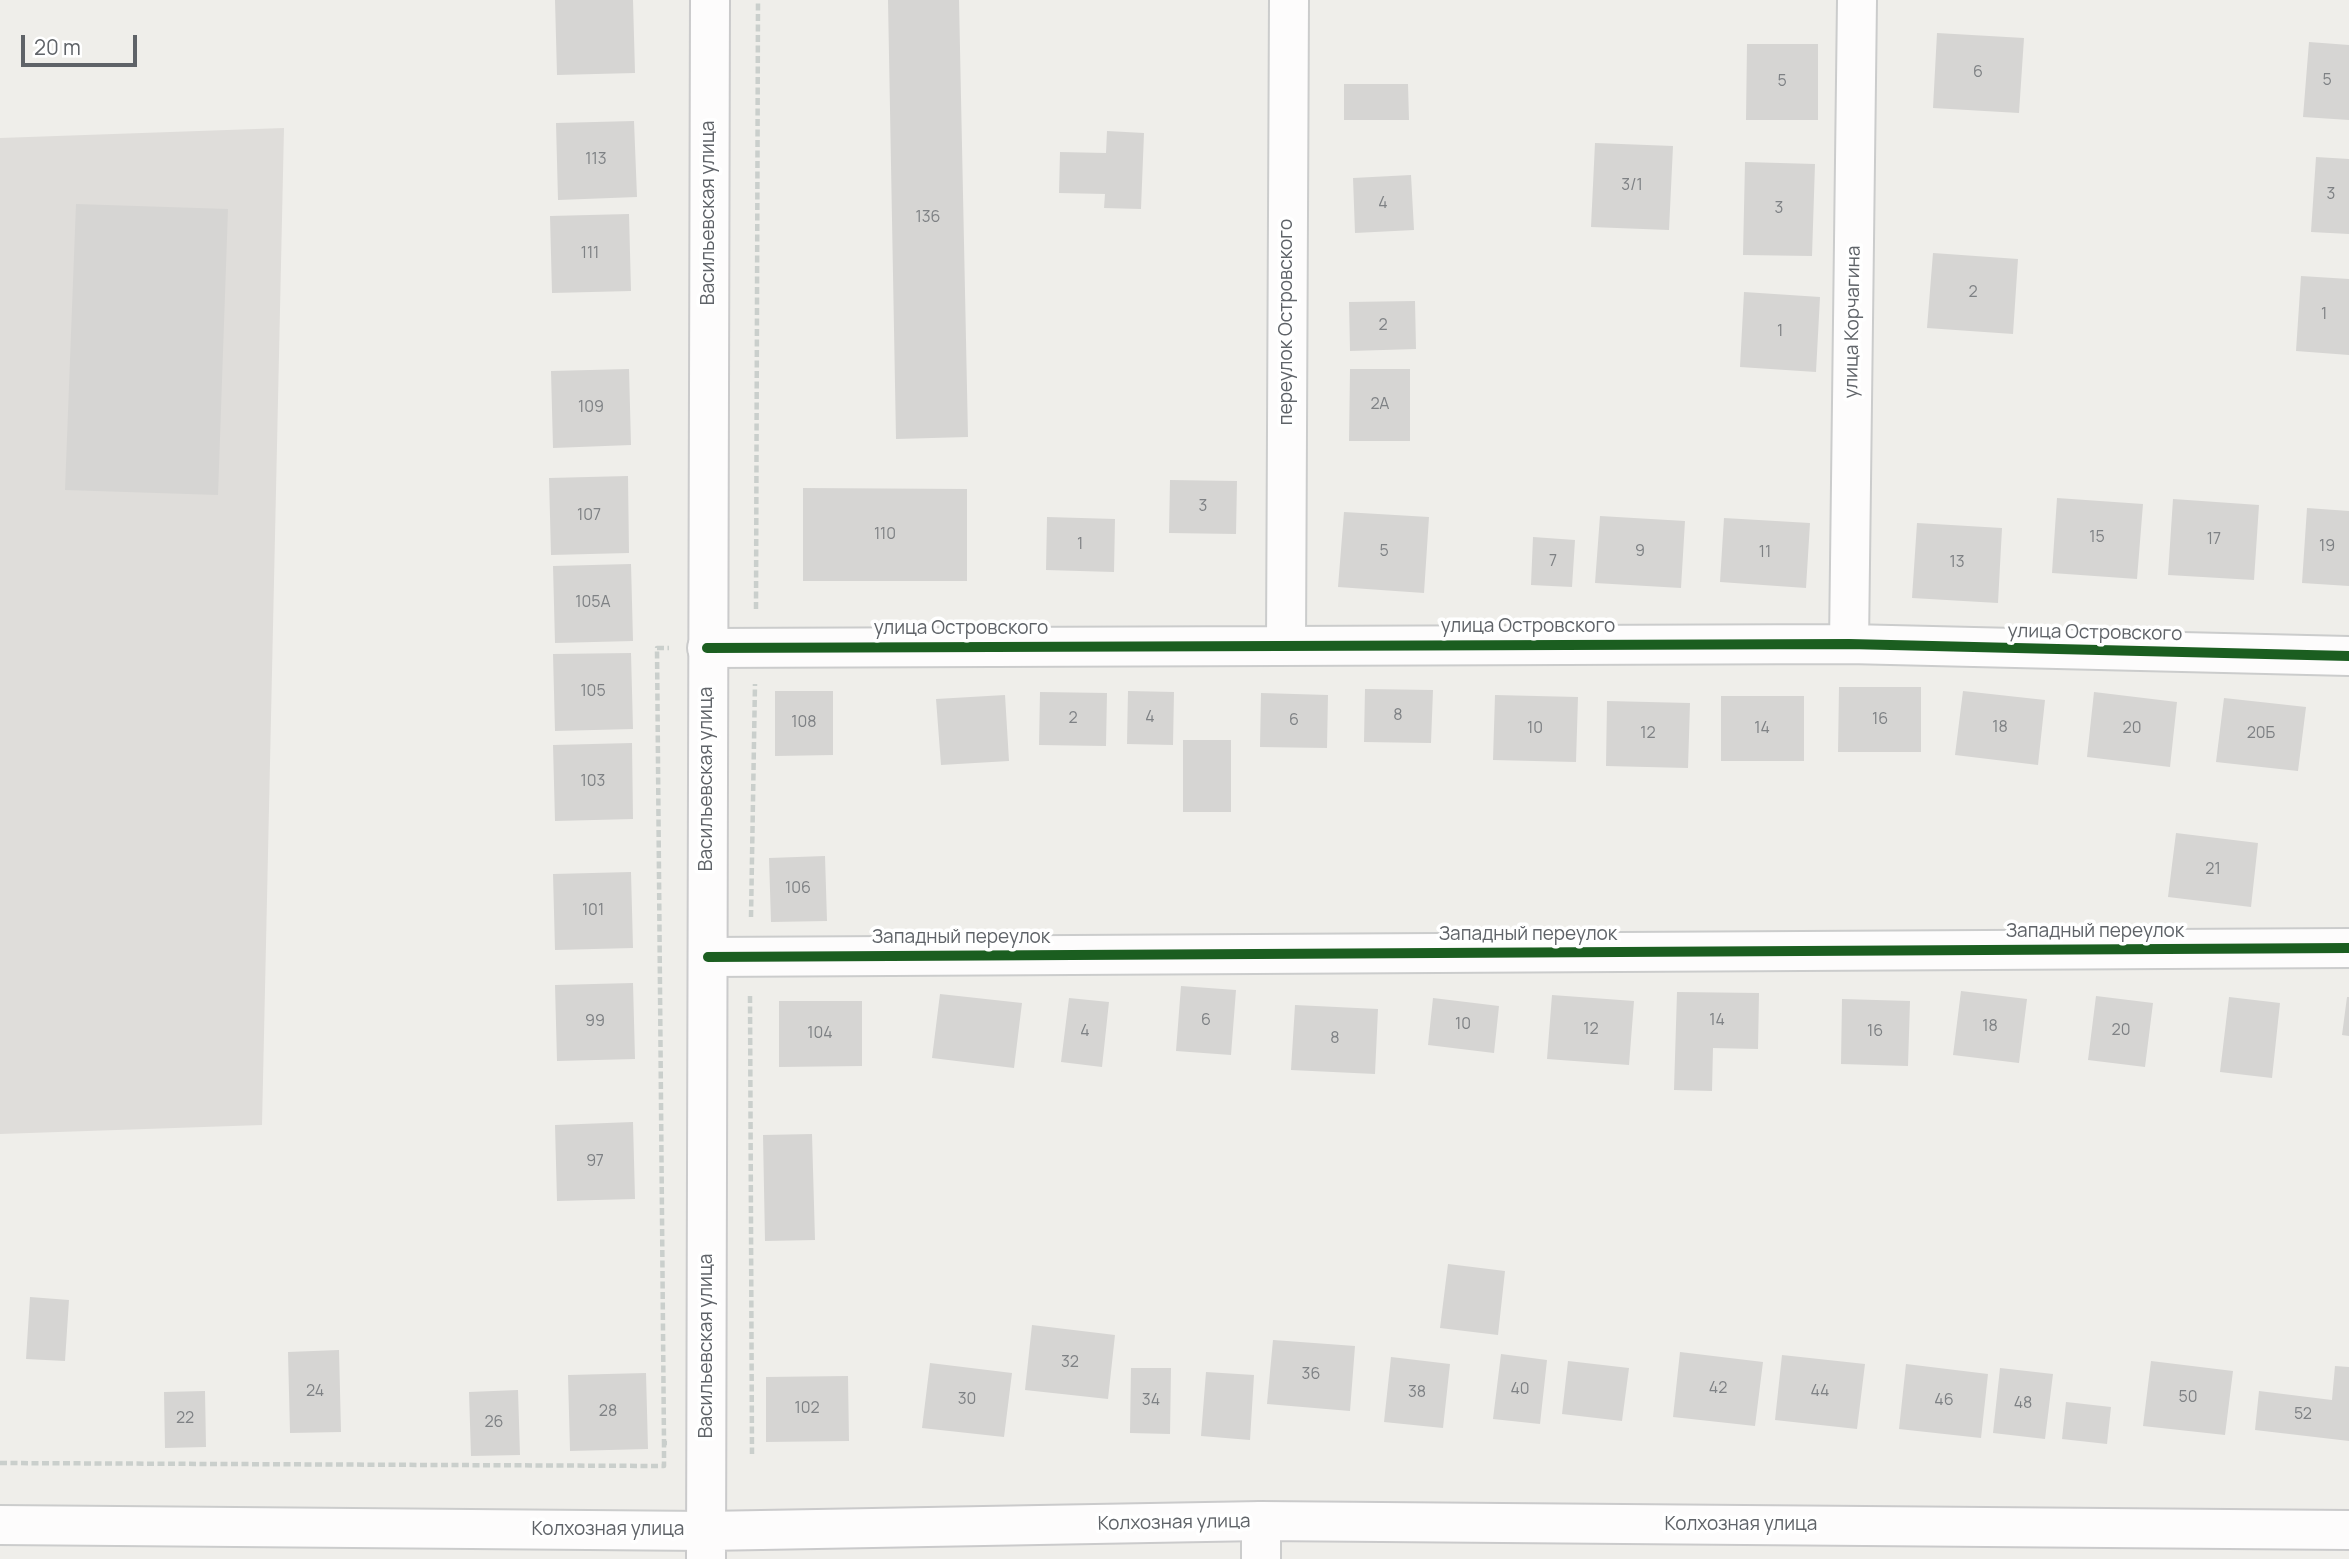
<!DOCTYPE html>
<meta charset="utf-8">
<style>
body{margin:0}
#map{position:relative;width:2349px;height:1559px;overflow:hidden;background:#efeeea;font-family:Manrope,sans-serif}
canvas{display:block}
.scale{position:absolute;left:21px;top:35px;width:116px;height:32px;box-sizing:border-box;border:4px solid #5f6368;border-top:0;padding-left:9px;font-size:21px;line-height:24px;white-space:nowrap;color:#5f6368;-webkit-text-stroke:5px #fff;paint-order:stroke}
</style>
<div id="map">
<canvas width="2349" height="1559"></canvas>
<div class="scale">20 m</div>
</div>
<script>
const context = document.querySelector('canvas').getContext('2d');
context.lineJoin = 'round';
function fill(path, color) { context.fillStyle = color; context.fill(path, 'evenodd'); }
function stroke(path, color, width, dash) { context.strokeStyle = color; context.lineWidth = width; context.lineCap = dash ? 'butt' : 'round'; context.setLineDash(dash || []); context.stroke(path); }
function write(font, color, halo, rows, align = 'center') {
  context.font = font + ' Manrope,sans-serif'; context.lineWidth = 7; context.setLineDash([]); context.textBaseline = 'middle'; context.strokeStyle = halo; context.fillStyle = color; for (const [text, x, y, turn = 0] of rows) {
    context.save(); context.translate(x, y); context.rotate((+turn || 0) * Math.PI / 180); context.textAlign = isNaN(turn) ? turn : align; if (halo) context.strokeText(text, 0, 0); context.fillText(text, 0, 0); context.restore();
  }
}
fill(new Path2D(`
 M284 128 262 1125 0 1134V138Z`), '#dfddda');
fill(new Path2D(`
 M555 0H633L635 73 557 75Z
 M888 0H959L968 437 896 439Z
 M1937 33 2024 38 2019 113 1933 108Z
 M2309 42 2349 45V120L2303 117Z
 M1747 44H1818V120H1746Z
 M1344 84H1408L1409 120H1344Z
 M634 121 637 197 558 200 556 123Z
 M1107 131 1144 133 1141 209 1104 208 1105 194 1059 193 1060 152 1106 153Z
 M1595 143 1673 146 1669 230 1591 227Z
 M2316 157 2349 159V234L2311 232Z
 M1745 162 1815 164 1812 256 1743 255Z
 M1411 175 1414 230 1355 233 1353 178Z
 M76 204 228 209 218 495 65 490Z
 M629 214 631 291 552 293 550 216Z
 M1933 253 2018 259 2013 334 1927 328Z
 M2301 276 2349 279V355L2296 351Z
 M1744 292 1820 297 1816 372 1740 367Z
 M1415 301 1416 349 1350 351 1349 302Z
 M629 369 631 445 553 448 551 371Z
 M1350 369H1410V441H1349Z
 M628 476 629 553 551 555 549 478Z
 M1170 480 1237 481 1236 534 1169 533Z
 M803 488 967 489V581H803Z
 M2057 498 2143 504 2137 579 2052 573Z
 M2173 499 2259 505 2254 580 2168 575Z
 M2307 508 2349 511V586L2302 583Z
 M1344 512 1429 517 1424 593 1338 587Z
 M1600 516 1685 521 1681 588 1595 583Z
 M1047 517 1115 519 1114 572 1046 570Z
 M1724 518 1810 523 1806 588 1720 582Z
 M1917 523 2002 528 1998 603 1912 598Z
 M1533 537 1575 540 1572 587 1531 585Z
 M631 564 633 641 555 643 553 566Z
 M631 653 633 729 555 731 553 654Z
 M1839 687H1921V752H1838Z
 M1365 689 1433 690 1431 743 1364 742Z
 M775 691H833V755L775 756Z
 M1128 691 1174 692 1173 745 1127 744Z
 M1963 691 2045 700 2038 765 1955 755Z
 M1040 692 1107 693 1106 746 1039 745Z
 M2094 692 2177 702 2170 767 2087 757Z
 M1261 693 1328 695 1327 748 1260 747Z
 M1005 695 1009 761 941 765 936 699Z
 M1495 695 1578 697 1576 762 1493 760Z
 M1721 696H1804V761H1721Z
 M2224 698 2306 707 2298 771 2216 762Z
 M1607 701 1690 703 1688 768 1606 766Z
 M1183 740H1231V812H1183Z
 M632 743 633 819 555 821 553 745Z
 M2176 833 2258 843 2251 907 2168 897Z
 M825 856 827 921 771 922 769 858Z
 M631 872 633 948 555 950 553 874Z
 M633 983 635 1059 557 1061 555 985Z
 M1181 986 1236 990 1231 1055 1176 1051Z
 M1961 991 2027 999 2019 1063 1953 1055Z
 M1677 992 1759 993 1758 1049 1713 1048 1712 1091 1674 1090Z
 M940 994 1022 1003 1014 1068 932 1058Z
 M1552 995 1634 1001 1629 1065 1547 1059Z
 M2096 996 2153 1003 2145 1067 2088 1060Z
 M2229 997 2280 1003 2272 1078 2220 1072Z
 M2347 997H2349V1036L2342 1035Z
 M1069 998 1109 1002 1102 1067 1061 1062Z
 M1433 998 1499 1006 1494 1053 1428 1045Z
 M1842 999 1910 1001 1908 1066 1841 1064Z
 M779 1001H862V1066L779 1067Z
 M1295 1005 1378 1009 1375 1074 1291 1070Z
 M633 1122 635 1199 557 1201 555 1125Z
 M812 1134 815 1240 765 1241 763 1135Z
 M1448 1264 1505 1271 1498 1335 1440 1328Z
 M30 1297 69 1300 65 1361 26 1359Z
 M1032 1325 1115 1335 1108 1399 1025 1390Z
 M1273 1340 1355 1346 1350 1411 1267 1404Z
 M339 1350 341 1432 290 1433 288 1352Z
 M1680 1352 1763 1362 1755 1426 1673 1417Z
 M1501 1354 1547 1360 1540 1424 1493 1419Z
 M1782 1355 1865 1364 1857 1429 1775 1420Z
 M1391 1357 1450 1364 1443 1428 1384 1422Z
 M1568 1361 1629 1368 1622 1421 1562 1414Z
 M2151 1361 2233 1371 2225 1435 2143 1426Z
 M930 1363 1012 1373 1004 1437 922 1428Z
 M1906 1364 1988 1374 1981 1438 1899 1429Z
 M2335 1366 2349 1367V1441L2255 1430 2259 1391 2332 1400Z
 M1131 1368H1171L1170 1434 1130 1433Z
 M2000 1368 2053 1374 2045 1439 1993 1433Z
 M1206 1372 1254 1375 1250 1440 1201 1436Z
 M646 1373 648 1449 570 1451 568 1375Z
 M848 1376 849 1441 766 1442V1377Z
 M518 1390 520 1455 471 1456 469 1392Z
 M205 1391 206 1447 165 1448 164 1392Z
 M2066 1402 2111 1407 2107 1444 2062 1439Z`), '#d6d5d3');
const minor = new Path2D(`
 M1286 644 1289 0
 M1849 644 1857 0
 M707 648 1849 644 2349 656
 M708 957 2349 948
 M1261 1521V1559`);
const tertiary = new Path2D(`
 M0 1525 706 1531`);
const secondary = new Path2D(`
 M706 1531 1261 1521 2349 1530
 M706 1559 710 0`);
stroke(minor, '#cbcccc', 42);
stroke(tertiary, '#cbcccc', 42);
stroke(secondary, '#cacacb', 42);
stroke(new Path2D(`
 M756 609 758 0
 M751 917 755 684
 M750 996 752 1454
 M667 1443H664L657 648H669
 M0 1463 664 1466V1443`), '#cacfcc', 4.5, [7, 3.5]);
stroke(minor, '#fdfcfc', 38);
stroke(tertiary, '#fdfcfc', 38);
stroke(secondary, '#fdfcfc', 38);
stroke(new Path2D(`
 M707 648 1849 644 2349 656
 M708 957 2349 948`), '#1b5e20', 10);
write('16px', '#7e8184', null, [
 ["6",1978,73],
 ["5",2327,81],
 ["5",1782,82],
 ["113",596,160],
 ["3/1",1632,186],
 ["3",2331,195],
 ["4",1383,204],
 ["3",1779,209],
 ["136",928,218],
 ["111",590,254],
 ["2",1973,293],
 ["1",2324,315],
 ["2",1383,326],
 ["1",1780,332],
 ["2А",1380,405],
 ["109",591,408],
 ["3",1203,507],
 ["107",589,516],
 ["110",885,535],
 ["15",2097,538],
 ["17",2214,540],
 ["1",1080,545],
 ["19",2327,547],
 ["5",1384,552],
 ["9",1640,552],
 ["11",1765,553],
 ["7",1553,562],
 ["13",1957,563],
 ["105А",593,603],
 ["105",593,692],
 ["8",1398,716],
 ["4",1150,718],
 ["2",1073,719],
 ["16",1880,720],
 ["6",1294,721],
 ["108",804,723],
 ["18",2000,728],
 ["10",1535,729],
 ["14",1762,729],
 ["20",2132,729],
 ["12",1648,734],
 ["20Б",2261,734],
 ["103",593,782],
 ["21",2213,870],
 ["106",798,889],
 ["101",593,911],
 ["6",1206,1021],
 ["14",1717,1021],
 ["99",595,1022],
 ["10",1463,1025],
 ["18",1990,1027],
 ["12",1591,1030],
 ["20",2121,1031],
 ["4",1085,1032],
 ["16",1875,1032],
 ["104",820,1034],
 ["8",1335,1039],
 ["97",595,1162],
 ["32",1070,1363],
 ["36",1311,1375],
 ["42",1718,1389],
 ["40",1520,1390],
 ["24",315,1392],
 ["44",1820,1392],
 ["38",1417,1393],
 ["50",2188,1398],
 ["30",967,1400],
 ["34",1151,1401],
 ["46",1944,1401],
 ["48",2023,1404],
 ["102",807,1409],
 ["28",608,1412],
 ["52",2303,1415],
 ["22",185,1419],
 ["26",494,1423]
]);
write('19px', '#5f6368', '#fff', [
 ["Васильевская улица",709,213,-90],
 ["переулок Островского",1287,322,-90],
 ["улица Корчагина",1853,322,-89],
 ["улица Островского",1528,627],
 ["улица Островского",961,629],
 ["улица Островского",2095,633,1],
 ["Васильевская улица",707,779,-90],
 ["Западный переулок",2095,932],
 ["Западный переулок",1528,935],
 ["Западный переулок",961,938],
 ["Васильевская улица",707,1346,-90],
 ["Колхозная улица",1174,1523,-1],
 ["Колхозная улица",1741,1525],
 ["Колхозная улица",608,1530]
]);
</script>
